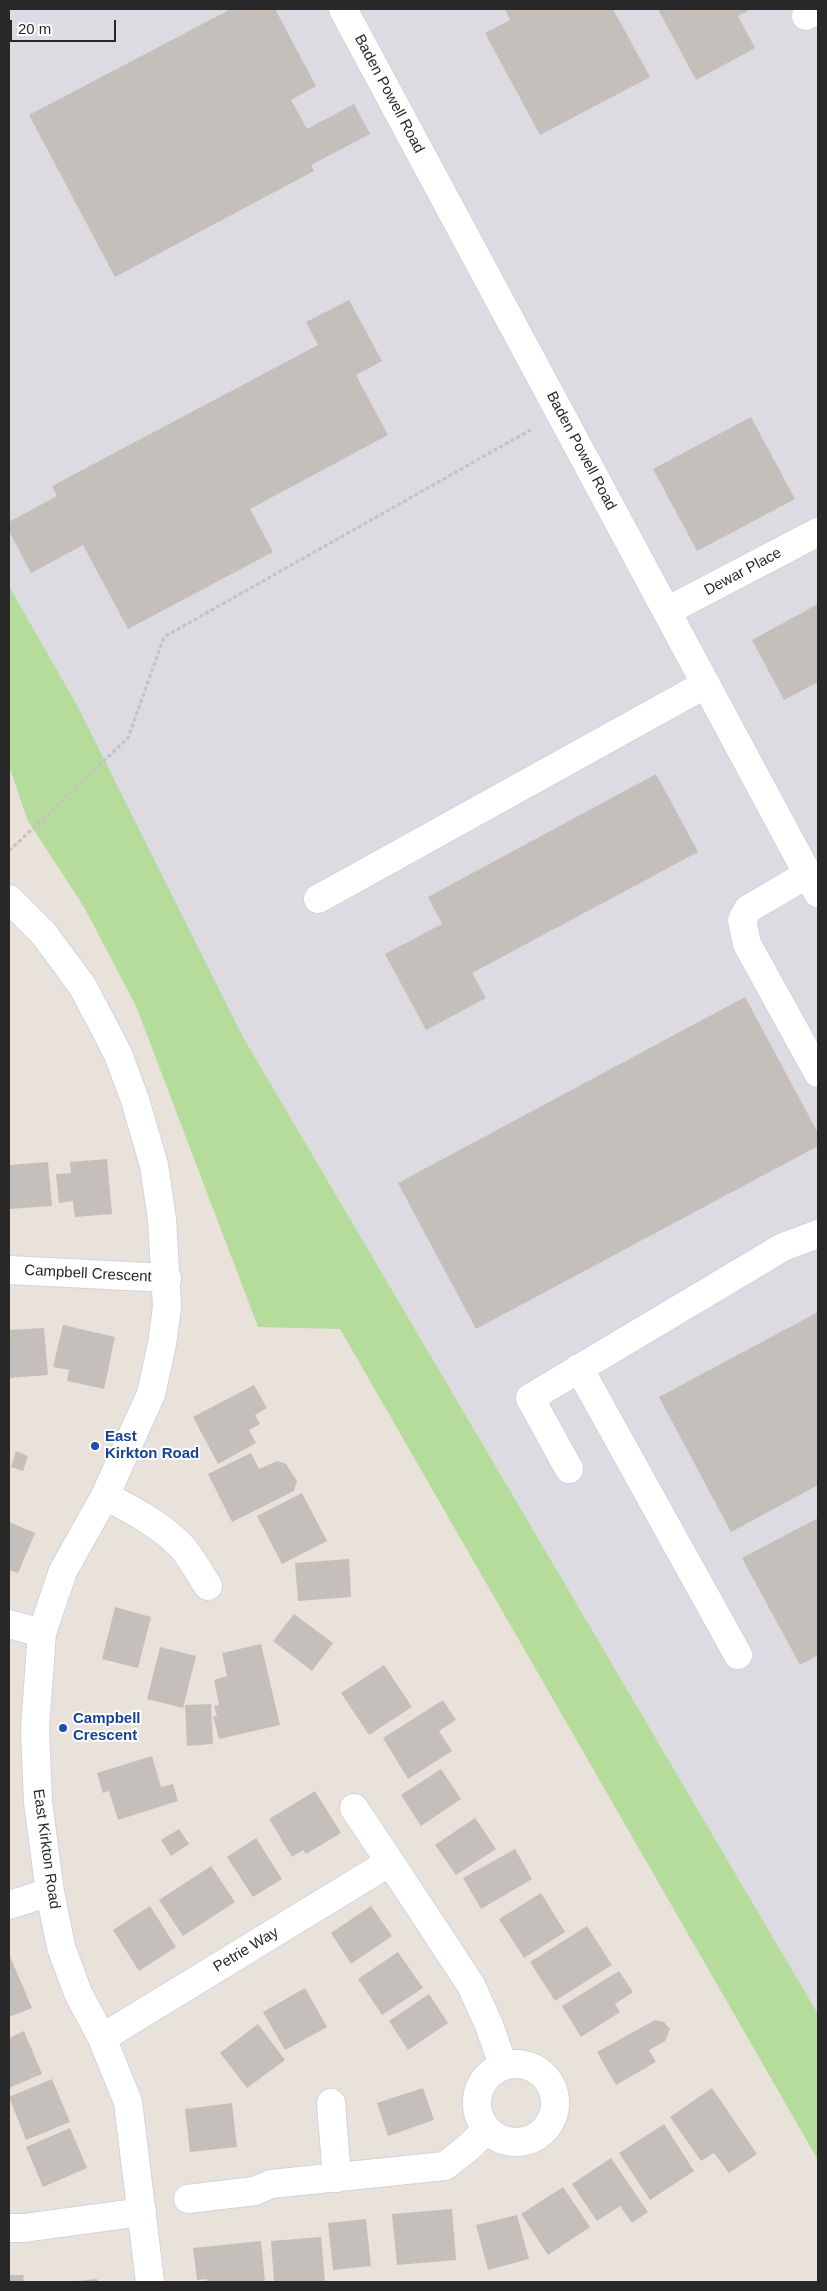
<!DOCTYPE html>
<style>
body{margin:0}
#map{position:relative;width:827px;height:2291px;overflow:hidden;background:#e9e2da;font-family:Arial,sans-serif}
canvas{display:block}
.frame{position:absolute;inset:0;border:10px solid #282828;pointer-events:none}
.scale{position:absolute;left:10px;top:20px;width:106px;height:22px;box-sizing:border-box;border:2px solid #282828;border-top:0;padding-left:6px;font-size:15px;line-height:18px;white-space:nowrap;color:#282828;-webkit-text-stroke:4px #fff;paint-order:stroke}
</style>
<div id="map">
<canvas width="827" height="2291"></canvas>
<div class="frame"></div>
<div class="scale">20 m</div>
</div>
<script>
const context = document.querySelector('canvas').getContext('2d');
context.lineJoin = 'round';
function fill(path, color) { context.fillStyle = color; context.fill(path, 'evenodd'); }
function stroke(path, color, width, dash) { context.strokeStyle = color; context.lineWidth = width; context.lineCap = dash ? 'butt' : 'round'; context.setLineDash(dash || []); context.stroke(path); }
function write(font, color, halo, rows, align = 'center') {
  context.font = font + ' Arial,sans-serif'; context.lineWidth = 4; context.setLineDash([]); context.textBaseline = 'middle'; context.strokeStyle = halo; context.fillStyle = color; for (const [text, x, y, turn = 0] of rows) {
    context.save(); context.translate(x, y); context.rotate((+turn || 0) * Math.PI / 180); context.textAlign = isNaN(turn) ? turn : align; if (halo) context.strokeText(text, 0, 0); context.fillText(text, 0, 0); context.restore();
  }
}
fill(new Path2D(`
 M9 9H818V2014L243 1037 77 705 9 586Z`), '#dcdbe2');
fill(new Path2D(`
 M9 586 77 705 243 1037 818 2014V2160L340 1329 258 1327 136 1006 84 907 28 821 9 766Z`), '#b5dc9b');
fill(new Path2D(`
 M231 9H275L316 86 291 100 307 129 354 104 370 134 311 165 314 171 115 277 29 115Z
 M505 9H613L650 77 540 135 485 33 510 20Z
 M658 9H751L738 16 755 48 696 80Z
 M349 300 382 361 356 375 388 435 250 509 273 552 128 629 83 545 31 573 9 531V522L57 496 52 486 318 345 306 322Z
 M751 417 795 499 697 551 653 469Z
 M818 604V682L784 700 752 640Z
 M656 774 698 852 472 973 486 998 426 1030 385 954 442 924 428 897Z
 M745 997 818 1133V1146L476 1329 398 1183Z
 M107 1159 112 1214 75 1217 73 1201 59 1203 56 1174 71 1173 70 1162Z
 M48 1162 52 1206 9 1209V1165Z
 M818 1312V1485L731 1532 659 1397Z
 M63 1325 115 1337 104 1389 67 1381 69 1370 53 1367Z
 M44 1328 48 1375 9 1378V1330Z
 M254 1385 267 1408 255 1415 260 1424 249 1430 256 1443 218 1464 193 1417Z
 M16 1451 28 1456 23 1471 11 1467Z
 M251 1453 259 1469 277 1461 286 1464 297 1481 294 1491 232 1522 208 1474Z
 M302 1493 327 1541 282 1564 257 1516Z
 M818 1518V1655L800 1665 742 1558Z
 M9 1522 35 1533 18 1573 9 1570Z
 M349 1559 351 1597 298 1601 295 1563Z
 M115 1607 151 1617 138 1668 102 1659Z
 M294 1614 333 1643 312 1671 273 1641Z
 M261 1644 280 1725 219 1739 213 1716H217L214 1706 219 1705 214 1680 227 1676 222 1653Z
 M160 1647 196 1656 183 1708 147 1699Z
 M384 1665 412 1707 369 1735 341 1693Z
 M443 1700 456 1720 439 1731 452 1751 408 1779 383 1738Z
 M211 1704 213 1744 187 1746 185 1705Z
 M152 1756 161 1787 173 1784 178 1801 118 1820 109 1791 103 1793 97 1773Z
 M441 1769 461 1799 421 1826 401 1795Z
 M315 1791 341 1833 306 1854 303 1850 292 1857 269 1819Z
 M475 1818 496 1849 456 1875 435 1845Z
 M179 1829 189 1844 171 1856 161 1840Z
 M256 1838 282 1879 253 1897 227 1857Z
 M515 1849 532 1879 481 1909 463 1878Z
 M211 1866 235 1902 183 1936 159 1900Z
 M541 1893 565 1932 524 1958 499 1919Z
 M150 1906 176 1947 139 1971 113 1930Z
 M371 1906 392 1936 351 1964 331 1933Z
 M587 1926 612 1965 555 2001 530 1962Z
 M398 1952 423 1988 382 2015 358 1979Z
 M9 1954 32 2008 9 2017Z
 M619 1971 633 1992 615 2004 620 2012 581 2037 562 2006Z
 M305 1988 327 2027 285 2050 263 2012Z
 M429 1994 448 2023 408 2050 389 2021Z
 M655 2020 664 2022 670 2029 665 2041 649 2050 656 2062 616 2085 597 2052Z
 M258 2024 285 2060 247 2088 220 2053Z
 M24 2031 42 2074 9 2088V2038Z
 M52 2079 70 2122 26 2140 9 2097Z
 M423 2088 434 2120 388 2136 377 2103Z
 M712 2088 757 2154 729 2173 714 2153 701 2161 670 2117Z
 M232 2103 237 2147 190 2152 185 2109Z
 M664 2124 694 2171 650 2200 619 2153Z
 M70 2128 87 2168 43 2187 26 2147Z
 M611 2158 648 2212 632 2223 620 2206 597 2221 572 2184Z
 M563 2187 590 2227 548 2255 521 2214Z
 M452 2209 456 2260 397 2265 392 2214Z
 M517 2215 529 2259 488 2270 476 2225Z
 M366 2219 371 2266 333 2270 328 2223Z
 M321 2237 325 2282H274L271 2241Z
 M261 2241 265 2282H207V2279L197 2280 193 2248Z
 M9 2275H24L23 2282H9Z
 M97 2279 98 2282H77V2281Z`), '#c4bfba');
const minor = new Path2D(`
 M343 9 818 893
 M806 16 818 9
 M667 611 818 532
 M808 874 748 909 742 920 747 944 818 1073
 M9 899 44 934 83 987 118 1054 135 1100 154 1165 162 1219 167 1307 162 1344 151 1394 105 1496 63 1571 42 1633 35 1728 38 1802 50 1892 61 1947 78 1993 102 2038 128 2102 150 2282
 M318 899 706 684
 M9 1270 167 1278
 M579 1368 738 1655
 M569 1469 530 1398 783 1247 818 1234
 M105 1496C131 1509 159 1524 180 1545 191 1556 199 1573 208 1586
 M9 1624 42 1633
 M354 1808 390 1862
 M9 1905 50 1892
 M102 2038 390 1862 471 1985 489 2025 503 2065
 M477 2103a39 39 0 1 1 78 0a39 39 0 1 1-78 0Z
 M331 2103 337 2178
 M188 2199 255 2191 271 2184 445 2166 470 2146 487 2129
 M9 2228H24L142 2212`);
stroke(minor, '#d0d4e0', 30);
stroke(new Path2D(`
 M9 851 128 738 164 637 532 429`), '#c3c3c3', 3, [4, 2.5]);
stroke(minor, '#fff', 28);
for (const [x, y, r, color] of [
 [95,1446,5,"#1a4fb4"],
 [63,1728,5,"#1a4fb4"]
]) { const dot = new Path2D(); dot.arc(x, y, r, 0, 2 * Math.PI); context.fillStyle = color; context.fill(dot); stroke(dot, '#fff', 2); }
write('15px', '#282828', '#fff', [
 ["Baden Powell Road",389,94,62],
 ["Baden Powell Road",581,451,62],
 ["Dewar Place",743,572,-28],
 ["Campbell Crescent",88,1274,3],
 ["East Kirkton Road",46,1849,82],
 ["Petrie Way",246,1950,-31]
]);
write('bold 15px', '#164399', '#fff', [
 ["East",105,1437],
 ["Kirkton Road",105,1454],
 ["Campbell",73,1719],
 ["Crescent",73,1736]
], 'left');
</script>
